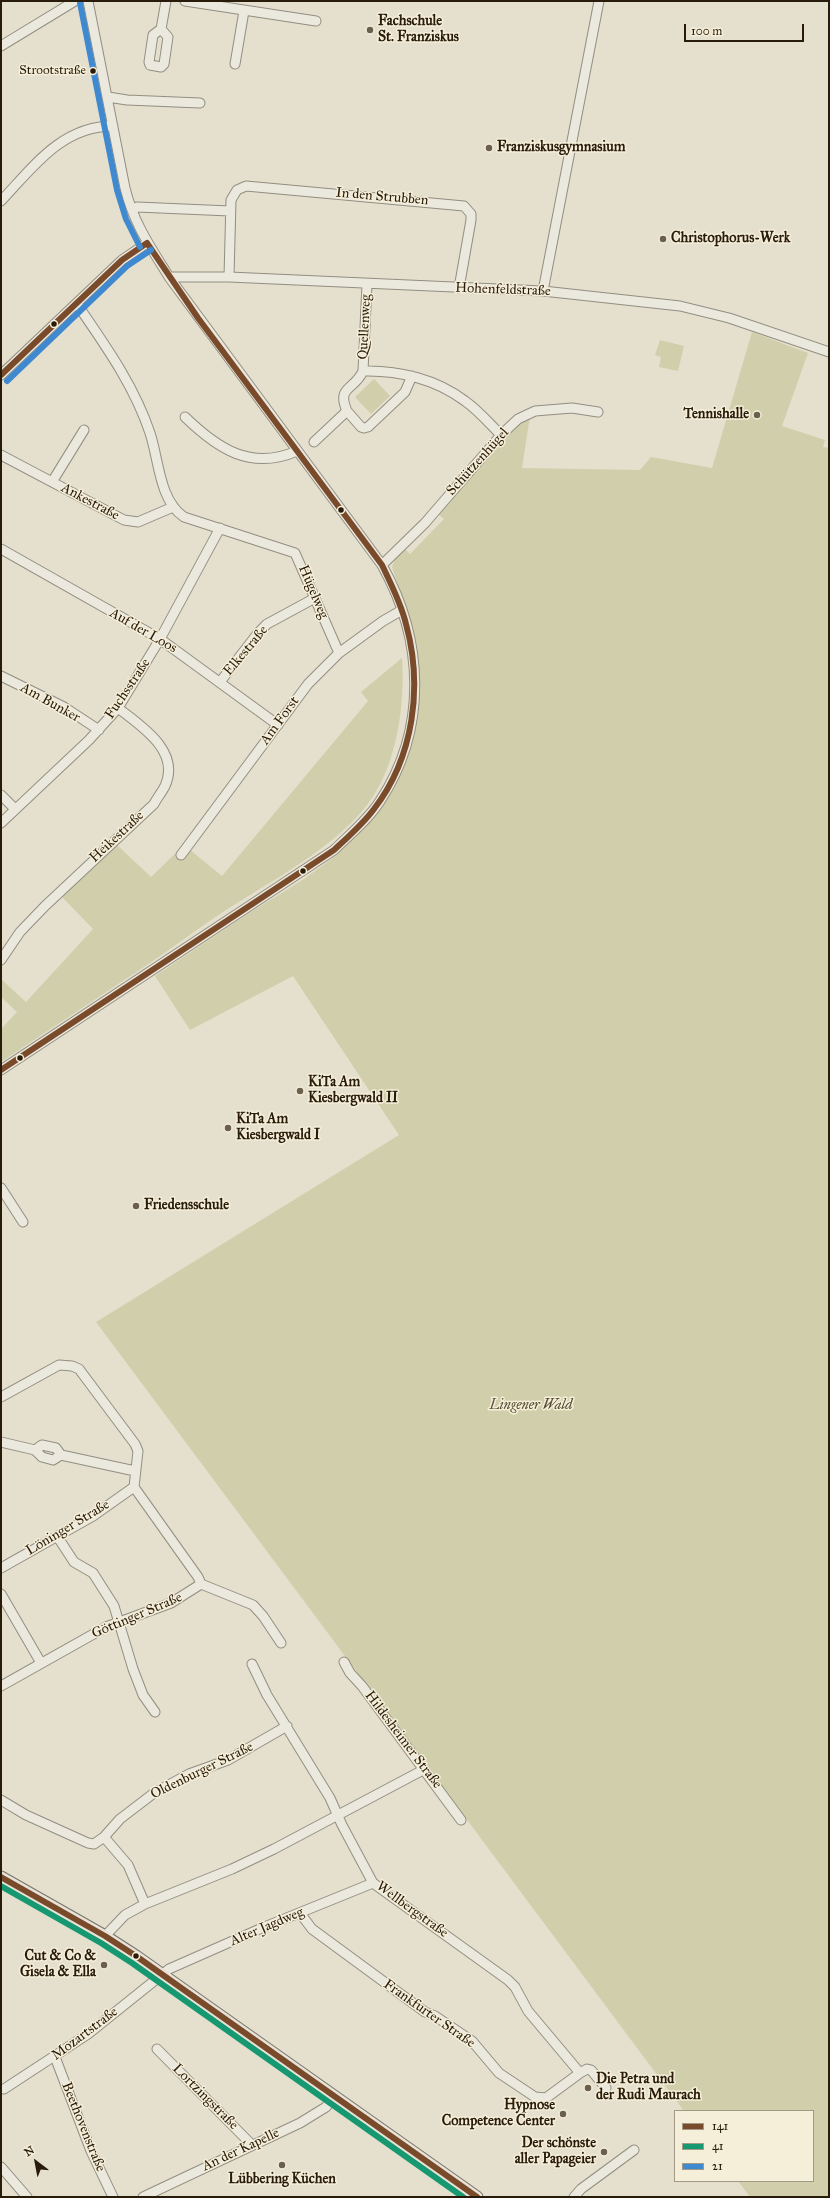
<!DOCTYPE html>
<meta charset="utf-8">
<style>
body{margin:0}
#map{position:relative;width:830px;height:2198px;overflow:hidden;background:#e5dfcd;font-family:"IM FELL Great Primer",serif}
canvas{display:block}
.frame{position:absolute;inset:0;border:2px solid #291b0a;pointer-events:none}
.legend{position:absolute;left:674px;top:2110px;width:140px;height:72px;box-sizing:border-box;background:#f5eed8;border:1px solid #a39a86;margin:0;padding:5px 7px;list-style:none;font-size:12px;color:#291b0a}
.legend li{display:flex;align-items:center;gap:8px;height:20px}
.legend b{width:20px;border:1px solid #a39a86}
.north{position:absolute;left:16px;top:2142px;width:40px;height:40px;-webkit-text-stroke:3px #f5eed8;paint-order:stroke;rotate:328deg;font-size:11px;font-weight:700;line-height:16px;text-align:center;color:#291b0a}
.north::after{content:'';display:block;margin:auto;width:14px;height:18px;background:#291b0a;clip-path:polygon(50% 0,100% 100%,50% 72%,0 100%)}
.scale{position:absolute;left:684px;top:24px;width:120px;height:18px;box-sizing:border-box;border:2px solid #291b0a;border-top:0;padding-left:5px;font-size:12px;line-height:14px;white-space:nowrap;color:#291b0a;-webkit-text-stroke:3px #f5eed8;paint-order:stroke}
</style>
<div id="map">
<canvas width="830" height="2198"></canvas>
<div class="frame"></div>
<ul class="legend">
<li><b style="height:5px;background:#7a4b2a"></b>141</li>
<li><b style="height:5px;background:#169971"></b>41</li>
<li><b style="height:5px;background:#3f89d0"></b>21</li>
</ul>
<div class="north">N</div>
<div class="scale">100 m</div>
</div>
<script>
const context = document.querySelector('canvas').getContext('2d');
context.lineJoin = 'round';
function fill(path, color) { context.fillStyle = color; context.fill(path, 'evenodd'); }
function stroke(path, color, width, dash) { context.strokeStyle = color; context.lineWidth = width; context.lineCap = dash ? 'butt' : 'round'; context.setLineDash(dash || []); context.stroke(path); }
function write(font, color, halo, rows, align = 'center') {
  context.font = font + ' "IM FELL Great Primer",serif'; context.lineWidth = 3; context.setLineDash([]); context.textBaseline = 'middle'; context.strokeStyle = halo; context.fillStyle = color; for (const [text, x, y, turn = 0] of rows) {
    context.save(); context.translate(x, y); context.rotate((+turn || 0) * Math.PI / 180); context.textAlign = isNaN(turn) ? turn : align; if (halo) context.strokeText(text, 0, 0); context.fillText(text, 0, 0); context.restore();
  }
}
fill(new Path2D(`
 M752 332 808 353 782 426 825 440 823 447 829 448V2197H750L738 2181H813V2111H684L96 1322 399 1135 293 976 190 1030 155 976 246 915 304 879 338 854 364 829 383 804 407 744 415 647 412 627 392 567 397 554 404 548 410 554 444 519 438 514 518 421 530 416 522 468 640 470 651 457 712 468Z
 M660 340 684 346 678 371 659 367 661 357 655 355Z
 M374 379 390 396 371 414 355 397Z
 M402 658C405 702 398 757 374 795 342 846 266 883 217 916 193 932 171 949 147 965 99 997 50 1029 1 1062V1029L17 1012 1 997V979L26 1002 93 929 61 896 115 843 151 877 184 845 222 876 368 701 361 692Z`), '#d1cfab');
const minor = new Path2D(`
 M185 1 316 21
 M161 29 168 37 164 64 161 67 150 65 149 62 153 35Z
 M161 29 166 1
 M1 46 75 1
 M235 64 244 11
 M108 97 127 100 200 103
 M1 201C33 167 62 126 113 126
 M137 207 230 211
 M169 277H229L543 291 680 306 729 318 829 352
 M229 277 231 200 237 190 246 186 464 206 471 214V220L459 288
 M543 291 599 1
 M77 304C105 345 134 385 150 433 159 460 159 500 184 517L295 553 339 653
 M363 371C398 370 436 379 465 401 478 410 489 423 501 435
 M1 375 122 260 147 243
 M347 411 361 427 364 428 368 427 405 392 412 376
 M185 417C218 449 251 471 297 451
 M314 442 347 411C336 386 355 390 363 371L367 284
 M1 455 124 520 138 522 173 507
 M52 482 84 430
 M1 549 160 639 278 725
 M382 565 425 523 501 435 518 419 535 411 572 408 598 412
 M1 676 64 707 99 730
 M220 682 258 633 267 624 315 598
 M1 795 15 809
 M1 823 89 740 118 708 160 639 220 528
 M181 855 308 684 339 653 383 621 402 610
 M1 960 20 932 45 906 154 804C157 798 162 792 165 786 181 751 141 726 118 708
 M1 1070 334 850C349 835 368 820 380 801 428 728 424 640 382 565L169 277C150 246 134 224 125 188L88 1
 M1 1188 23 1222
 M1 1397 59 1365 72 1366 79 1369 135 1444 138 1451 134 1487 198 1577 201 1584
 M1 1442 35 1450 42 1457 53 1460 61 1455
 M35 1450 42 1445 56 1448 61 1455 135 1471
 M57 1536 74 1562 93 1573 114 1606 133 1669 143 1695 155 1712
 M1 1568 93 1516 134 1487
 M1 1594 41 1663
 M344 1662 350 1673 362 1686 461 1820
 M252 1664 267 1695 330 1798 342 1825 373 1883 508 1980 515 1987 528 2011 580 2073 587 2069 591 2070 606 2088
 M1 1686 106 1627 171 1603 201 1584 253 1605 263 1616 281 1643
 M1 1800 26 1815 88 1843 94 1844 104 1837 128 1865 145 1904
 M104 1837 120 1819 154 1793 189 1774 228 1760 287 1726
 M300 1913 312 1929 425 2012 435 2016 472 2041 499 2073 535 2097 546 2098 580 2073
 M105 1936 125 1915 145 1904 232 1869 274 1849 423 1770
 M157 2049 252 2145
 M55 2057 91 2151 113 2197
 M4 2089 88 2034 169 1969 262 1928 373 1883
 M1 2167 27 2197
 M143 2197 300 2123 326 2107 334 2096
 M574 2197 581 2189 634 2150`);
const major = new Path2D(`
 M1 1877 105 1936 136 1956 477 2197`);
stroke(minor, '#928e81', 11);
stroke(major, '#787367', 13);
stroke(minor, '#ebe8de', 9);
stroke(major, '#e8e3d9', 11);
stroke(new Path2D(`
 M1 375 122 260 147 243
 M1 1070 334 850C348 837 363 824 374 809 414 757 423 686 406 624 401 603 391 584 382 565L198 318 147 243
 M1 1877 105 1936 136 1956 477 2197`), '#7a4b2a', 6);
stroke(new Path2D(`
 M1 1886 101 1943 132 1963 463 2197`), '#169971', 6);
stroke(new Path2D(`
 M80 3 117 190 126 219 140 247
 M7 381 127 266 151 250`), '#3f89d0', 6);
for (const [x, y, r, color] of [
 [370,30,4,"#6b604e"],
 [93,71,3.5,"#291b0a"],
 [489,148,4,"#6b604e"],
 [663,239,4,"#6b604e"],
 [54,324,3.5,"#291b0a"],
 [757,415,4,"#6b604e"],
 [341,510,3.5,"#291b0a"],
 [303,871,3.5,"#291b0a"],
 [20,1058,3.5,"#291b0a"],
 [300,1091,4,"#6b604e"],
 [228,1128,4,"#6b604e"],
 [136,1206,4,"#6b604e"],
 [136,1956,3.5,"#291b0a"],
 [104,1965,4,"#6b604e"],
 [588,2088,4,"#6b604e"],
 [563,2114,4,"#6b604e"],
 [604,2152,4,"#6b604e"],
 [282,2165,4,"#6b604e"]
]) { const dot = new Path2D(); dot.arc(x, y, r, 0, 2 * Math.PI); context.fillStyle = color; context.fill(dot); stroke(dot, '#f5eed8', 1.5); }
write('13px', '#291b0a', '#f5eed8', [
 ["Strootstraße",86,71]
], 'right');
write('bold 14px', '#291b0a', '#f5eed8', [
 ["Fachschule",378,22],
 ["St. Franziskus",378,38],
 ["Franziskusgymnasium",497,148],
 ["Christophorus-Werk",671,239],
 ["Tennishalle",749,415,"right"],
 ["KiTa Am",308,1083],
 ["Kiesbergwald II",308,1099],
 ["KiTa Am",236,1120],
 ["Kiesbergwald I",236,1136],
 ["Friedensschule",144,1206],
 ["Cut & Co &",96,1957,"right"],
 ["Gisela & Ella",96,1973,"right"],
 ["Die Petra und",596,2080],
 ["der Rudi Maurach",596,2096],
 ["Hypnose",555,2106,"right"],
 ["Competence Center",555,2122,"right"],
 ["Der schönste",596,2144,"right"],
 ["aller Papageier",596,2160,"right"],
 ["Lübbering Küchen",282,2180,"center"]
], 'left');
write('14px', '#291b0a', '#f5eed8', [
 ["In den Strubben",382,197,5],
 ["Hohenfeldstraße",503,290,2],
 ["Quellenweg",365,327,-87],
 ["Schützenhügel",478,462,-48],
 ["Ankestraße",90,502,28],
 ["Hügelweg",313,592,67],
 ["Auf der Loos",143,631,30],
 ["Elkestraße",246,651,-50],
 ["Fuchsstraße",128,689,-56],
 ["Am Bunker",50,703,29],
 ["Am Forst",280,721,-54],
 ["Heikestraße",117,837,-43],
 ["Löninger Straße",68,1528,-31],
 ["Göttinger Straße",137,1616,-23],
 ["Hildesheimer Straße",403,1740,53],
 ["Oldenburger Straße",202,1771,-26],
 ["Wellbergstraße",412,1910,36],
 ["Alter Jagdweg",267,1927,-23],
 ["Frankfurter Straße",429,2014,35],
 ["Mozartstraße",85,2034,-37],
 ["Lortzingstraße",205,2097,45],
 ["Beethovenstraße",83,2127,68],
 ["An der Kapelle",241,2150,-25]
]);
write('italic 14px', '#564d32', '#f5eed8', [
 ["Lingener Wald",531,1406]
]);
</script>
